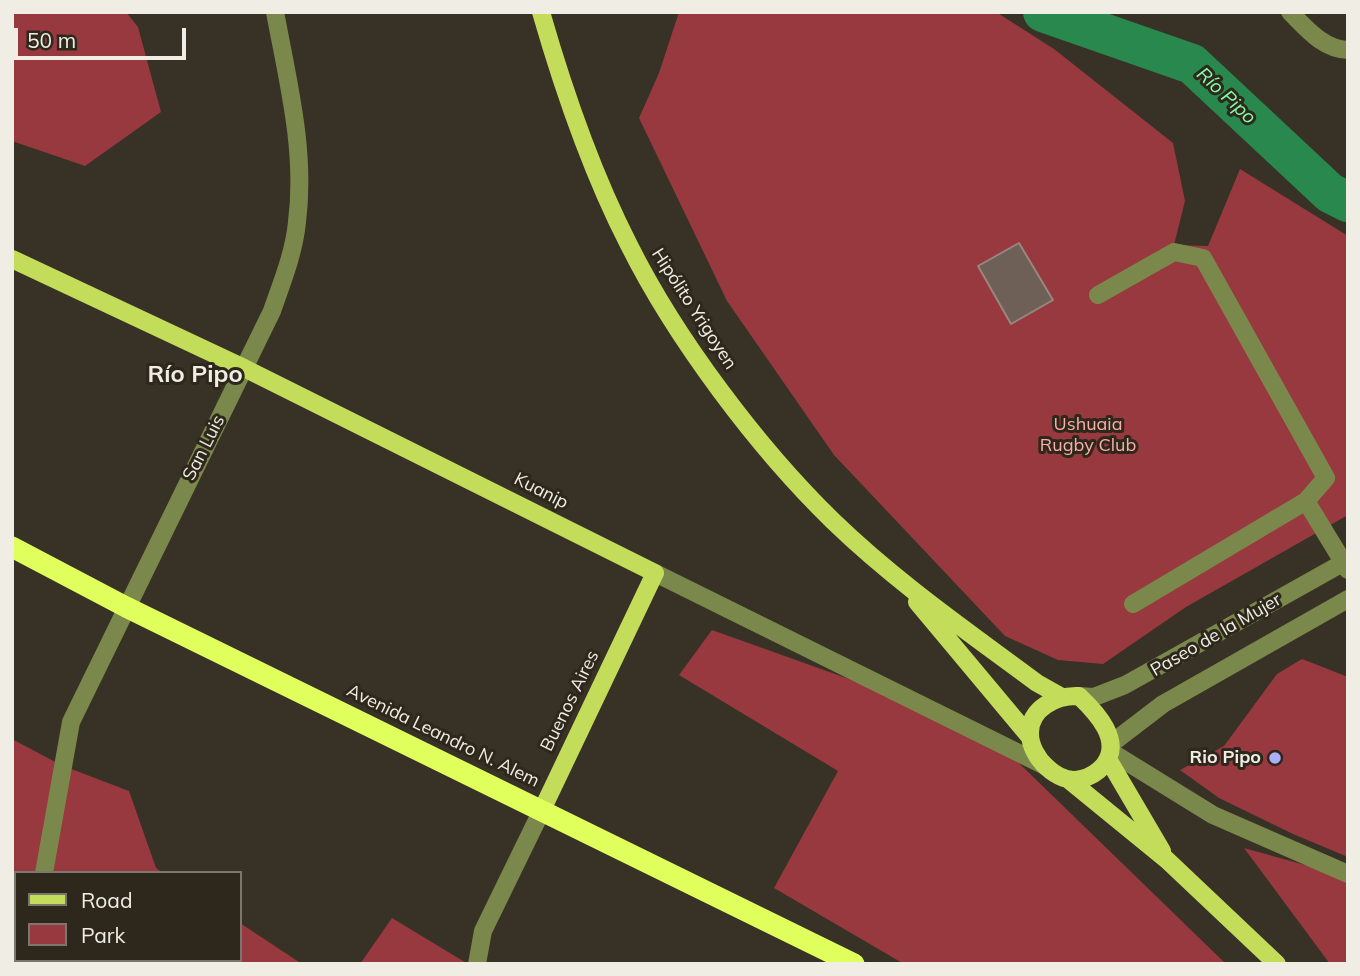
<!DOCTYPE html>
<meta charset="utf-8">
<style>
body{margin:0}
#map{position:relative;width:1360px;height:976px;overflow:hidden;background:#373225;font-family:Mulish,sans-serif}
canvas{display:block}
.frame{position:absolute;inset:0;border:14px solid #f0ede5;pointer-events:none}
.legend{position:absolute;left:14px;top:871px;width:228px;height:91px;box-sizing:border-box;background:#2d281b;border:2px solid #7b776c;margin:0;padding:9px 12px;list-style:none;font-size:21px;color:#f0ede5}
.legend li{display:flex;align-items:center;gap:14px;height:35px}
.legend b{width:35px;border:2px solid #7b776c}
.scale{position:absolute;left:14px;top:28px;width:172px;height:32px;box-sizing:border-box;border:4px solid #f0ede5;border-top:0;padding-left:9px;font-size:21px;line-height:24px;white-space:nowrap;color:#f0ede5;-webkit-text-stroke:5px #2d281b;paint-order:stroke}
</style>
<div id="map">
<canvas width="1360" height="976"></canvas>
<div class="frame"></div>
<ul class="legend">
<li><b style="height:9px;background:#c3dd5a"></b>Road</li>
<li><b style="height:19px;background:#97393e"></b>Park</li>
</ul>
<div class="scale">50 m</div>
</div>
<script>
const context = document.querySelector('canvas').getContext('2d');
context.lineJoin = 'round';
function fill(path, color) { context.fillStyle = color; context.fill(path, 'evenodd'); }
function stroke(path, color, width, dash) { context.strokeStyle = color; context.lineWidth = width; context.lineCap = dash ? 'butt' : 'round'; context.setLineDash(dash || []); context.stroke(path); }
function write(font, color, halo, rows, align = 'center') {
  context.font = font + ' Mulish,sans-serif'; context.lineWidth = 6; context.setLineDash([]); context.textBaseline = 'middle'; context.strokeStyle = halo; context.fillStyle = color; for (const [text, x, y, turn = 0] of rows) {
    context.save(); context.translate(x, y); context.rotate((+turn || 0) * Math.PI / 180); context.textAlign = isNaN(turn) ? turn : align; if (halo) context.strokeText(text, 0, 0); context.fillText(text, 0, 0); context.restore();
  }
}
fill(new Path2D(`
 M12 12H126L138 27 161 112 85 166 12 141Z
 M679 12H996L1054 49 1173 143 1185 201 1174 245 1208 246 1240 169 1348 236V515L1186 607 1103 664 1058 660 1005 636 834 455 727 301 639 118 659 73Z
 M712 630 933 709 990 735 1226 964H904L774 888 838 771 679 675Z
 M1302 659 1348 677V857L1293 834 1219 798 1180 770 1224 746 1277 674Z
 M12 739 61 765 129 791 156 868 163 873H16V960H240V923L302 964H12Z
 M1244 848 1348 877V964H1330Z
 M392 918 468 964H360Z`), '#97393e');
stroke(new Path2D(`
 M1043 12 1192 64 1330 193 1348 202`), '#29884d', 40);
const building = new Path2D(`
 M1019 243 1053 300 1011 324 978 266Z`);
fill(building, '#6e6057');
stroke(building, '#97887f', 2);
stroke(new Path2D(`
 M1290 12C1307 29 1323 49 1348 50
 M1098 295 1174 252 1203 258 1326 478 1306 501 1133 604
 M1306 501 1348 570
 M655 573 1047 767
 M1079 696 1094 697 1125 685 1348 560
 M1112 743 1163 704 1348 599
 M1111 752 1213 815 1348 874
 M44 873 71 722 272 311C282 282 294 253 297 222 306 151 288 82 275 12
 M28 964 29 960
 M477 964 483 931 542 810`), '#7b884c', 18);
stroke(new Path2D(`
 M541 12C564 92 591 171 629 245 676 339 758 448 833 521 896 582 967 631 1037 683L1062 697
 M12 259 244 368 655 573 542 810
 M917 602 1029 736
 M1079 696C1097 713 1123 741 1104 765 1098 772 1090 777 1081 779 1058 785 1030 757 1030 734 1029 708 1057 695 1079 696Z
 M1108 759 1162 851
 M1069 780 1167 860 1277 964`), '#c3dd5a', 18);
stroke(new Path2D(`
 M12 547 126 607 854 964`), '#e0fe5c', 21);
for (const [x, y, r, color] of [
 [1275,758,7,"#abaffb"]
]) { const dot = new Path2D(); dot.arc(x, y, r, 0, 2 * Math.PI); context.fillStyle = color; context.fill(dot); stroke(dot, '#2d281b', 2.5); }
write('18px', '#f0ede5', '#2d281b', [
 ["Hipólito Yrigoyen",694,309,57],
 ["San Luis",204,448,-63],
 ["Kuanip",541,491,27],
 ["Paseo de la Mujer",1216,635,-30],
 ["Buenos Aires",570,701,-64],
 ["Avenida Leandro N. Alem",443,736,26]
]);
write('18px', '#fbacab', '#2d281b', [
 ["Ushuaia",1088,425],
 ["Rugby Club",1088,446]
]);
write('bold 18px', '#f0ede5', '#2d281b', [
 ["Rio Pipo",1261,758]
], 'right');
write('italic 19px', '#85fbaa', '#2d281b', [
 ["Río Pipo",1226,96,43]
]);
write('bold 24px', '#f0ede5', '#2d281b', [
 ["Río Pipo",195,375]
]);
</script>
